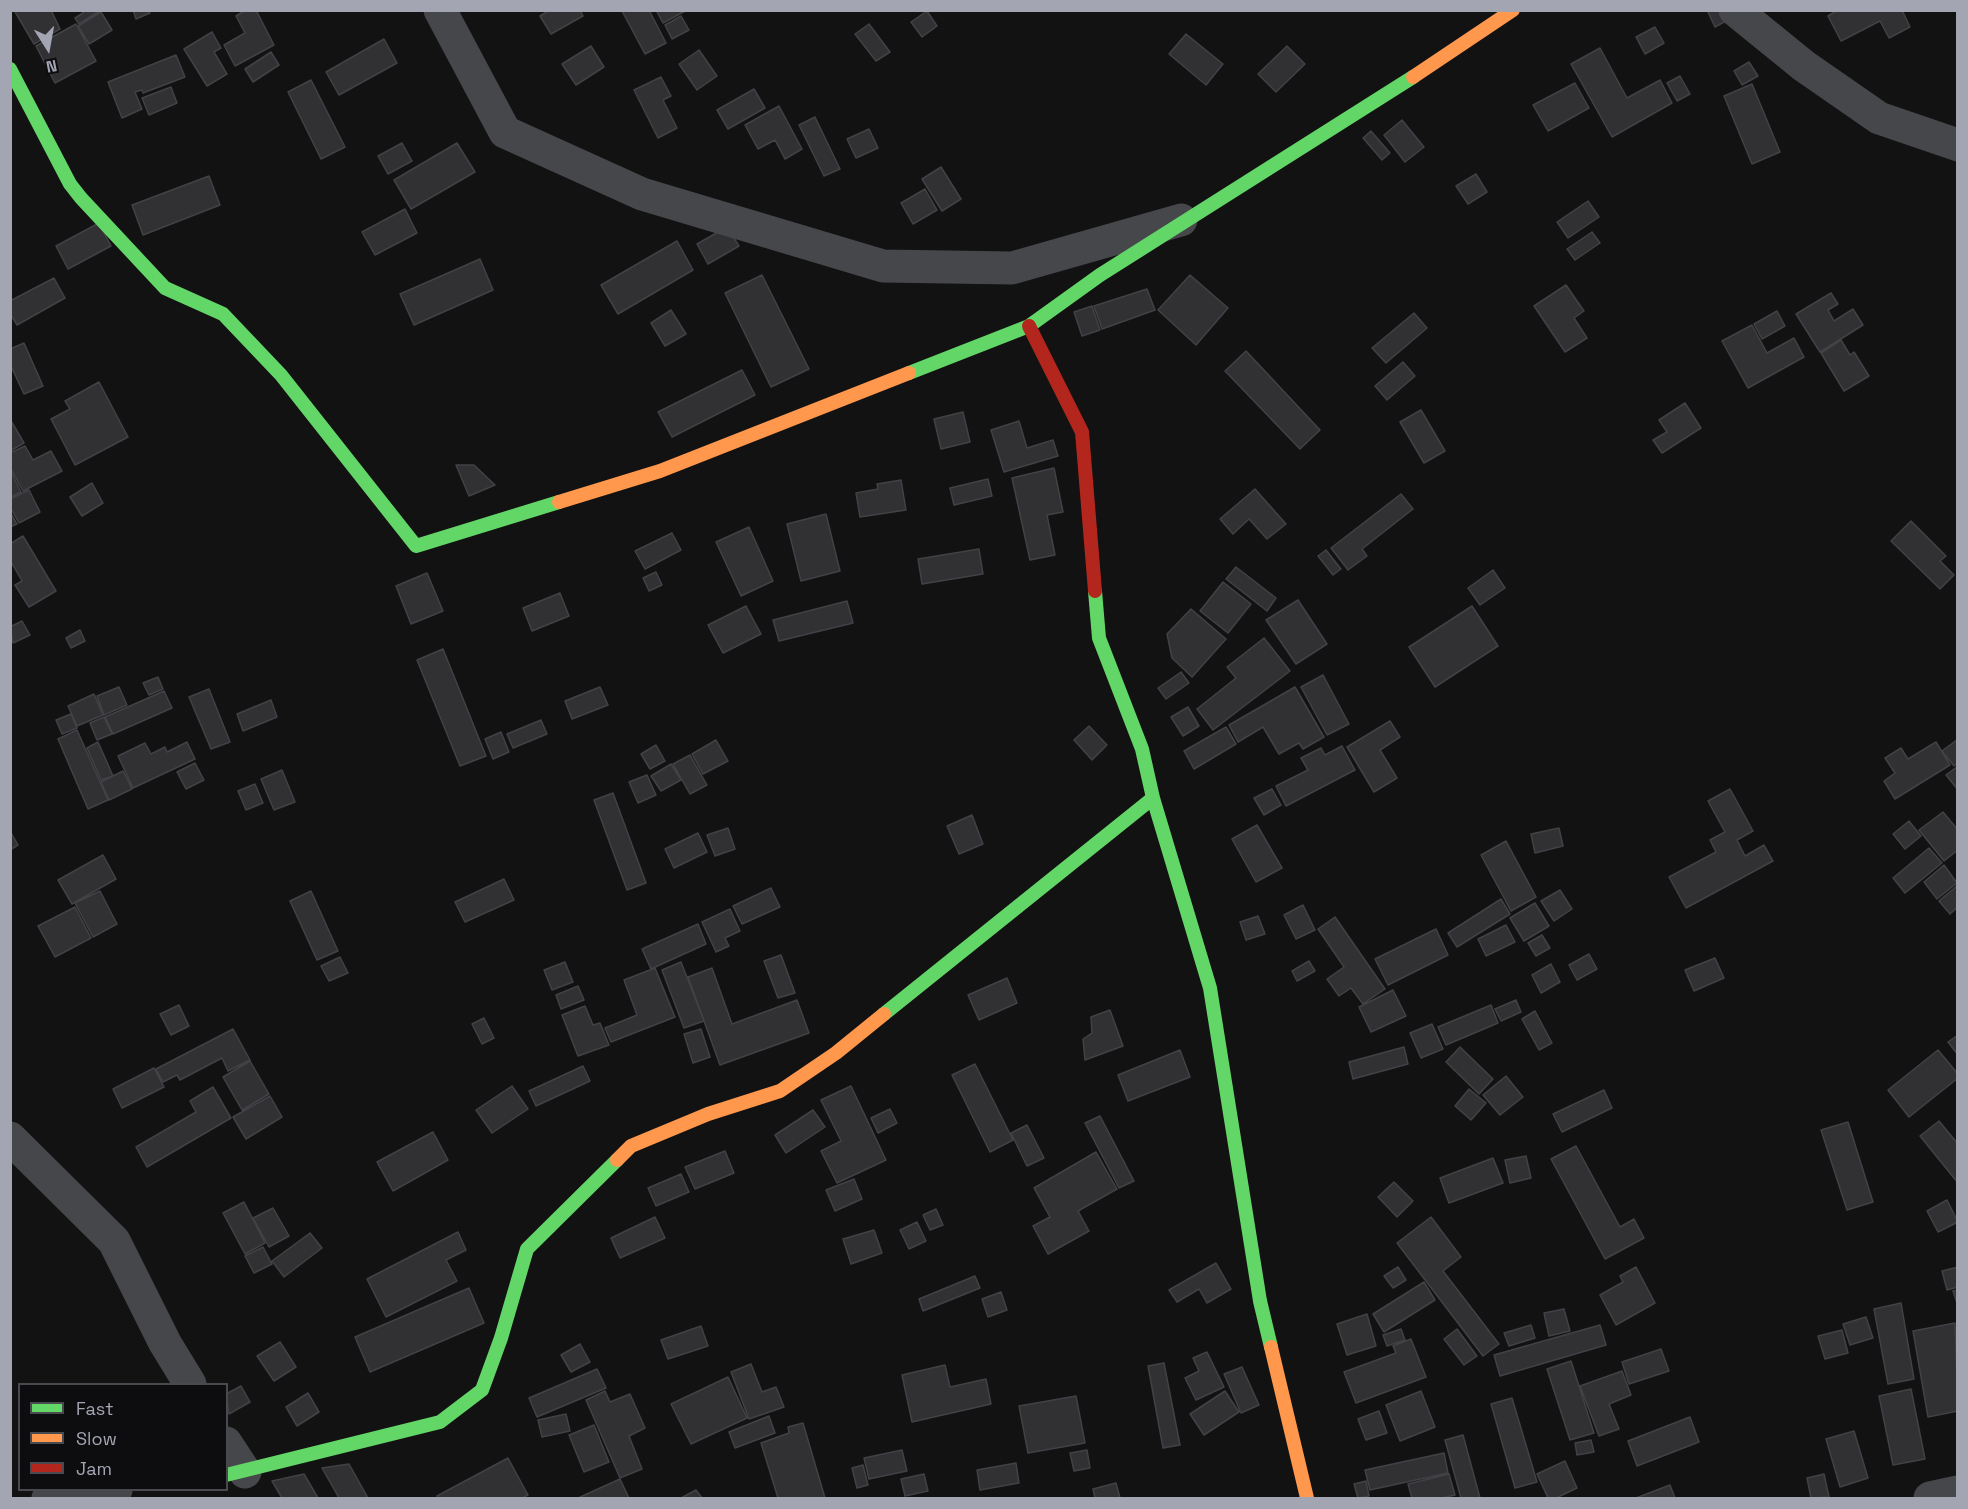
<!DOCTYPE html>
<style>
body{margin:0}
#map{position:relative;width:1968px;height:1509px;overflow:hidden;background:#121212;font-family:"Space Grotesk",sans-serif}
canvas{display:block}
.frame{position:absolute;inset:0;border:12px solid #a3a5b3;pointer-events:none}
.legend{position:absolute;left:18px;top:1383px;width:210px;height:108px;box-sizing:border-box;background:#0d0c0e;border:2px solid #494950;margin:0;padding:8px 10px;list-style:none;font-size:18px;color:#a3a5b3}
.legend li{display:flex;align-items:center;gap:12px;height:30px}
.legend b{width:30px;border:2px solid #494950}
.north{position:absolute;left:18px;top:18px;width:60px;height:60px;-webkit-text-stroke:4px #0d0c0e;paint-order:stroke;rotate:169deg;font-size:16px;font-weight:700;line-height:24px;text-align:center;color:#a3a5b3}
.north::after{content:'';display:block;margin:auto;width:21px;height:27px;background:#a3a5b3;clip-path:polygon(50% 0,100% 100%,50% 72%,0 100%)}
</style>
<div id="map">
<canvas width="1968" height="1509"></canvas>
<div class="frame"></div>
<ul class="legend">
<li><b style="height:8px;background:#63d668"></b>Fast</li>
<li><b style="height:8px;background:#ff974d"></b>Slow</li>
<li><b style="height:8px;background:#b3261e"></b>Jam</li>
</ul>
<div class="north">N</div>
</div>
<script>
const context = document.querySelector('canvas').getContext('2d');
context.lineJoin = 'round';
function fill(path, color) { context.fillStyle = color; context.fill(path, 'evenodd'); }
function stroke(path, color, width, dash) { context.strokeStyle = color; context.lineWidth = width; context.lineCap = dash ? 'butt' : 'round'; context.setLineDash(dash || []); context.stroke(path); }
const building = new Path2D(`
 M14 10H51L60 29 34 44Z
 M82 10H101L79 24 75 18 83 13Z
 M133 10H149L150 13 136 19Z
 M246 10H256L274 45 235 66 224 45 245 33 236 16Z
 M550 10H580L583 16 551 34 540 16Z
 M649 10 666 43 645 54 622 11Z
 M656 10H687L663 23Z
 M1707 10H1721L1726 21 1715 27Z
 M1838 10H1902L1910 27 1889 38 1880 21 1841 41 1828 16Z
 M927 11 937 26 922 37 911 22Z
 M101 12 112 30 89 44 78 26Z
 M681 16 689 30 672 39 665 25Z
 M76 24 96 61 55 83 36 46Z
 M869 24 890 52 876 61 855 34Z
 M1655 27 1664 43 1645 54 1636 37Z
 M212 32 221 48 214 52 227 74 207 86 184 49Z
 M1186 34 1223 64 1206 85 1169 54Z
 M384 39 397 63 339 95 326 72Z
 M591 46 604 67 576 85 562 64Z
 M1287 46 1305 64 1276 92 1258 74Z
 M1600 48 1627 98 1660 80 1672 103 1612 137 1571 64Z
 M699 50 717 76 697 90 679 64Z
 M271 52 279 65 253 82 245 69Z
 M176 55 185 77 143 93 142 90 135 92 142 109 122 118 108 82Z
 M1749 62 1758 76 1742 85 1734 71Z
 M1680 76 1690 94 1677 101 1667 83Z
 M661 77 671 96 663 100 677 128 658 138 634 90Z
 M311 80 345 147 321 159 288 92Z
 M1575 83 1589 108 1548 131 1533 105Z
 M1752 84 1780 152 1752 164 1724 96Z
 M171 87 177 103 149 115 142 98Z
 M754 89 765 108 728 129 717 110Z
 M779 106 802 149 785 159 775 140 758 149 745 125Z
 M815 117 840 169 824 176 799 125Z
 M1402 120 1424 147 1405 162 1384 135Z
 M869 129 878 148 856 158 847 139Z
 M1371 131 1390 153 1382 160 1363 138Z
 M402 143 412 161 388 174 378 156Z
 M457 143 475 172 411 209 394 180Z
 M941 167 961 199 942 211 922 179Z
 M1476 174 1487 192 1468 204 1456 186Z
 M209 176 220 205 143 235 132 205Z
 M925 189 937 210 913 224 901 203Z
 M1588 201 1599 217 1568 238 1557 222Z
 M405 209 417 233 375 255 362 232Z
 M99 223 111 246 68 269 56 246Z
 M727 227 739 246 708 264 697 244Z
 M1592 232 1600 243 1575 260 1567 249Z
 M677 241 693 270 618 314 601 285Z
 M480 259 493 290 414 325 400 294Z
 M762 275 809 369 771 387 725 293Z
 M1190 275 1228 308 1196 345 1158 310Z
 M54 278 65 298 17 325 10 313V301Z
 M1566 285 1584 311 1574 318 1587 338 1565 352 1534 306Z
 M1147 289 1155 310 1102 329 1094 306Z
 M1831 293 1838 304 1828 310 1834 321 1853 309 1863 325 1820 352 1796 314Z
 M1092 306 1100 330 1082 336 1074 312Z
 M671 310 686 334 665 346 651 323Z
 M1777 311 1785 326 1762 339 1754 324Z
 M1414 313 1427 328 1386 363 1372 348Z
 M1752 325 1767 353 1794 338 1804 357 1748 388 1722 341Z
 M1841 340 1850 355 1854 352 1869 376 1844 391 1821 353Z
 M24 343 43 386 24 394 10 364V349Z
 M1246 351 1320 430 1300 449 1225 371Z
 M1403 362 1415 376 1387 400 1375 386Z
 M742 370 755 395 672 437 658 412Z
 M99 382 128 437 75 465 51 419 70 409 65 401Z
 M1685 403 1701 428 1662 453 1653 440 1667 432 1659 420Z
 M1421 410 1445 451 1424 463 1400 422Z
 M963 412 970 442 941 449 934 419Z
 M10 419 24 443 10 451Z
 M1019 421 1027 448 1053 440 1058 456 1004 472 991 430Z
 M25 446 33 460 51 451 62 471 23 491 10 467V453Z
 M456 465H474L495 485 469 496Z
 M1054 468 1063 512 1047 515 1055 555 1030 560 1012 478Z
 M10 470 21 492 10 497Z
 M988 479 992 496 954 505 950 488Z
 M901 480 906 510 860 517 856 493 878 489 877 484Z
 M92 483 103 503 82 516 70 497Z
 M1255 489 1286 524 1267 539 1249 519 1233 534 1220 519Z
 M29 490 40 512 19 523 10 507V499Z
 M1401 494 1413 509 1362 549 1367 556 1348 570 1331 548Z
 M10 512 17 524 10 527Z
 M826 514 840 571 801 581 787 524Z
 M1911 521 1946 556 1940 561 1954 575 1940 589 1891 541Z
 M749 527 773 581 741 596 716 542Z
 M672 533 681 550 645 569 635 551Z
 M23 536 56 591 29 607 15 585 22 581 10 560V544Z
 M979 549 983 574 922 584 918 559Z
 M1326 550 1341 569 1333 575 1318 556Z
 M1236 567 1276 598 1267 611 1226 579Z
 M1493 570 1505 588 1480 605 1468 588Z
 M656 572 662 585 649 591 643 578Z
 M427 573 443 611 411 624 396 586Z
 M1223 582 1251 604 1228 633 1200 611Z
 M560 593 569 616 532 631 523 608Z
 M1298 600 1327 644 1296 664 1266 620Z
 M847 601 853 623 779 641 773 620Z
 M746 606 761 634 723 653 708 625Z
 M1472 606 1498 646 1435 687 1409 647Z
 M1191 609 1226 639 1192 677 1172 658 1167 634Z
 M22 621 30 635 13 643 10 627Z
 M80 630 85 641 71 648 66 638Z
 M1264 638 1290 671 1213 730 1197 709 1236 678 1227 667Z
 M443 649 486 756 460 766 417 660Z
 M1181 672 1189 683 1166 699 1158 688Z
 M1323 675 1349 724 1327 735 1301 687Z
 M158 677 163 689 149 695 143 683Z
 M119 687 127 705 104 715 97 696Z
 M600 687 608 705 572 719 565 701Z
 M1295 687 1324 737 1303 749 1299 743 1279 754 1263 727 1238 742 1229 725Z
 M209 689 230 742 211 749 189 697Z
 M164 691 172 708 113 734 105 717Z
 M94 694 103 715 77 726 68 706Z
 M271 700 277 717 243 731 237 714Z
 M1188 707 1199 726 1183 736 1171 717Z
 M71 714 77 728 62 734 56 720Z
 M104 717 112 734 97 740 90 723Z
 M541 720 547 734 513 748 507 734Z
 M1390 721 1400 737 1380 750 1397 778 1374 792 1347 747Z
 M1089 726 1107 745 1092 760 1074 740Z
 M1226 727 1236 744 1194 769 1184 751Z
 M77 730 108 800 88 809 58 739Z
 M501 732 509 752 493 759 485 739Z
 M1958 739V763L1954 766 1942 751Z
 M716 740 728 761 703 774 692 754Z
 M98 742 113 776 101 780 87 748Z
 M187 742 195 759 133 788 118 756 145 743 151 754 165 747 167 752Z
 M1936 742 1950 765 1895 799 1884 781 1895 773 1885 758 1901 748 1908 759Z
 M656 745 665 761 650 769 641 754Z
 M1342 746 1355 770 1286 806 1276 786 1308 770 1301 758 1321 748 1325 755Z
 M690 755 707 785 690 794 673 764Z
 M195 763 204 780 186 789 177 772Z
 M671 764 681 780 661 791 651 776Z
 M1958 766V790L1946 775Z
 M282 770 295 802 274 810 261 779Z
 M123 771 132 789 109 800 101 782Z
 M647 775 656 795 638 803 629 782Z
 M255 784 263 803 246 810 238 791Z
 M1272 789 1281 805 1264 815 1254 798Z
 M1730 789 1753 831 1737 840 1745 856 1764 845 1773 861 1686 908 1669 877 1716 852 1710 840 1725 832 1708 801Z
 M613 793 646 883 627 890 594 800Z
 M1943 812 1958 830V850L1944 861 1919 830Z
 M972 815 983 844 959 854 947 826Z
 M1909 821 1921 836 1905 849 1893 834Z
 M1257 825 1282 868 1256 882 1232 839Z
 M728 828 735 849 715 856 707 835Z
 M1559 828 1563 846 1535 853 1531 834Z
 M10 831 18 845 10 850Z
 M698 833 707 852 674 868 665 849Z
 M1506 841 1536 897 1511 911 1481 855Z
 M1929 848 1942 863 1905 893 1893 878Z
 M103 855 116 879 72 904 58 880Z
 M1944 865 1957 883 1937 899 1924 882Z
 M504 879 514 900 465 922 455 902Z
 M1958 885V907L1950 914 1939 901Z
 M771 888 780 907 742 924 733 906Z
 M1560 890 1572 909 1554 921 1541 901Z
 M100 891 117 924 93 937 75 903Z
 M311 891 338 951 317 960 290 901Z
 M1501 899 1510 914 1457 947 1448 933Z
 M1535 903 1549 926 1524 941 1510 918Z
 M1303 905 1315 930 1296 939 1284 915Z
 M75 907 91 938 55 957 38 926Z
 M730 909 740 931 725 938 729 946 716 952 702 922Z
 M1258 916 1265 934 1246 940 1240 922Z
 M1335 917 1385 989 1363 1004 1351 988 1339 996 1327 979 1344 967 1318 929Z
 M698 924 706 944 651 969 642 949Z
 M1506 925 1515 942 1486 956 1478 939Z
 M1436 929 1448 955 1388 985 1375 959Z
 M1542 935 1550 948 1536 956 1528 943Z
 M1589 954 1597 969 1577 980 1569 965Z
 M781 955 795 993 778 998 764 961Z
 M340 957 348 973 329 981 321 966Z
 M1715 958 1724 978 1694 991 1685 970Z
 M1309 961 1315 971 1297 981 1292 971Z
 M565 962 573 982 552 990 544 970Z
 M681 962 704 1021 684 1028 662 970Z
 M1551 964 1560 982 1541 993 1532 975Z
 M655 968 675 1017 611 1042 605 1028 637 1015 624 980Z
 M712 968 732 1024 797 1000 809 1033 720 1065 688 977Z
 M1007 978 1017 1003 979 1020 968 995Z
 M578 986 584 1000 561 1009 556 995Z
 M1393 990 1406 1016 1371 1032 1359 1007Z
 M1516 1000 1521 1012 1501 1021 1495 1009Z
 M179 1005 189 1026 171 1035 160 1014Z
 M1491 1005 1498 1023 1446 1045 1438 1027Z
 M585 1006 593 1025 600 1023 609 1045 578 1056 562 1015Z
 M1110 1010 1123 1046 1085 1060 1083 1039 1092 1033 1091 1017Z
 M1535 1011 1552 1043 1539 1050 1522 1019Z
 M484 1018 494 1038 482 1044 472 1024Z
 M1432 1024 1443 1049 1421 1058 1410 1033Z
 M233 1029 250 1060 228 1071 222 1058 180 1080 177 1075 163 1082 156 1069Z
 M701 1029 710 1057 693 1063 684 1034Z
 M1958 1035V1055L1948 1042Z
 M1404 1047 1408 1064 1353 1079 1349 1062Z
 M1460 1047 1493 1079 1479 1094 1446 1062Z
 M1180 1050 1190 1077 1128 1101 1118 1075Z
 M1938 1050 1958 1074V1078L1909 1117 1888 1090Z
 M250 1061 269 1094 242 1110 223 1077Z
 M975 1064 1013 1140 990 1152 952 1075Z
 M583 1066 590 1081 536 1106 529 1091Z
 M154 1068 164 1087 122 1108 113 1089Z
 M1506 1076 1523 1097 1500 1115 1483 1095Z
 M512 1086 528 1109 492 1133 476 1110Z
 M851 1086 886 1160 837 1183 821 1151 841 1141 821 1100Z
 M213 1087 231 1118 147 1167 136 1147 196 1112 190 1101Z
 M1469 1089 1486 1103 1471 1120 1455 1106Z
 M1604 1090 1612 1108 1562 1132 1553 1114Z
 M270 1096 282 1117 246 1139 233 1117Z
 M890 1109 897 1123 878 1133 871 1118Z
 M813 1110 825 1127 786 1153 775 1135Z
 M1100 1116 1134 1181 1119 1188 1085 1123Z
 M1939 1121 1958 1144V1183L1920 1136Z
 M1848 1122 1873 1202 1847 1210 1821 1130Z
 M1027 1125 1044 1158 1027 1166 1011 1133Z
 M433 1132 448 1160 393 1191 377 1162Z
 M1576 1146 1620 1227 1634 1219 1644 1238 1605 1259 1551 1159Z
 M725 1151 734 1173 695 1189 685 1167Z
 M1096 1152 1117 1189 1078 1211 1089 1231 1048 1254 1033 1226 1050 1217 1034 1188Z
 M1526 1156 1531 1178 1510 1183 1505 1160Z
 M1493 1158 1503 1183 1449 1203 1440 1178Z
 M681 1174 689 1192 656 1206 648 1188Z
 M854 1179 862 1199 835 1211 826 1190Z
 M1394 1182 1413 1201 1397 1217 1378 1197Z
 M1947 1200 1958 1222 1938 1232 1927 1211Z
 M244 1202 265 1243 245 1254 223 1213Z
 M273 1208 289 1236 269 1247 253 1218Z
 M936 1209 943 1225 930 1230 923 1215Z
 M655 1217 665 1238 620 1258 611 1238Z
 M1431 1217 1461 1257 1443 1271 1499 1344 1483 1356 1397 1243Z
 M917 1222 926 1241 909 1249 900 1230Z
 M874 1230 882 1253 851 1264 843 1239Z
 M458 1232 466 1250 446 1260 457 1281 386 1317 367 1279Z
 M310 1233 322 1248 284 1277 272 1261Z
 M263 1247 272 1264 254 1273 245 1256Z
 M1216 1263 1231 1289 1207 1303 1199 1289 1177 1302 1169 1290Z
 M1398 1267 1406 1280 1393 1288 1384 1276Z
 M1636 1267 1655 1303 1616 1325 1600 1295 1623 1282 1620 1276Z
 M1958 1267V1287L1947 1290 1942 1271Z
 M975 1276 980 1288 923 1311 919 1299Z
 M1424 1282 1435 1300 1384 1332 1373 1314Z
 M469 1288 484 1323 370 1372 355 1337Z
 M1958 1290V1306L1953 1291Z
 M1001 1292 1007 1310 988 1317 982 1299Z
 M1901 1303 1914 1379 1888 1384 1874 1309Z
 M1564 1309 1570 1331 1549 1336 1544 1313Z
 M1367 1314 1376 1346 1347 1355 1337 1324Z
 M1866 1317 1873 1338 1850 1345 1843 1324Z
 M1955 1323 1958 1411 1928 1417 1913 1331Z
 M1531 1325 1535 1338 1509 1346 1504 1333Z
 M1600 1325 1606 1345 1500 1376 1494 1355Z
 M701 1326 708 1346 668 1359 661 1340Z
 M1401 1329 1405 1340 1387 1346 1383 1335Z
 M1457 1329 1477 1356 1464 1365 1444 1339Z
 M1842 1330 1848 1353 1825 1359 1818 1336Z
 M1411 1339 1426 1377 1356 1403 1344 1372 1396 1353 1393 1346Z
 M280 1342 296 1367 274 1381 257 1356Z
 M580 1344 590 1362 571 1372 561 1355Z
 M1661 1349 1669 1371 1629 1384 1622 1362Z
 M1207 1352 1224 1387 1196 1400 1185 1378 1199 1371 1193 1358Z
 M1571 1361 1594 1433 1570 1440 1547 1369Z
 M1164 1363 1180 1445 1163 1448 1148 1366Z
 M751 1364 762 1392 776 1387 784 1407 749 1419 731 1372Z
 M945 1365 950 1387 986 1379 991 1404 912 1422 902 1375Z
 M1242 1367 1259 1405 1241 1413 1224 1374Z
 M597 1369 606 1388 537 1417 529 1398Z
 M1622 1371 1631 1395 1609 1404 1619 1429 1599 1436 1580 1386Z
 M728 1377 747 1418 691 1444 671 1404Z
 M241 1386 250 1402 229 1414 226 1394Z
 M1911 1389 1925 1459 1893 1465 1879 1396Z
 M605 1391 610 1402 630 1394 645 1428 629 1436 642 1469 620 1478 586 1400Z
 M1225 1391 1239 1412 1204 1435 1190 1414Z
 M1421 1391 1435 1427 1400 1441 1386 1405Z
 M308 1393 319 1412 297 1426 286 1407Z
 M1076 1396 1085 1443 1028 1453 1019 1406Z
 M1512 1398 1537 1482 1515 1488 1491 1404Z
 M1379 1411 1387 1433 1366 1440 1358 1419Z
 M566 1414 570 1431 542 1437 538 1420Z
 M769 1416 775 1433 735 1448 729 1432Z
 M1690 1417 1699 1442 1637 1466 1628 1441Z
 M803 1423 825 1498H778L761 1443 789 1433 788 1427Z
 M594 1425 609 1462 584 1472 569 1435Z
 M1854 1431 1868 1478 1840 1487 1826 1439Z
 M1463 1435 1480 1498H1461L1445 1440Z
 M1591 1440 1594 1452 1577 1455 1575 1443Z
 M902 1450 907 1471 869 1479 864 1458Z
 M1087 1450 1090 1468 1074 1471 1070 1453Z
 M1444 1453 1448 1473 1370 1490 1365 1470Z
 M508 1458 528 1495 522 1498H438L437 1496Z
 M1565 1461 1577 1488 1556 1498H1548L1537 1474Z
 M1016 1463 1019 1483 980 1490 977 1470Z
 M349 1464 368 1498H339L322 1468Z
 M863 1465 868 1485 857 1488 852 1468Z
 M304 1474 318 1498H282L272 1481Z
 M924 1474 928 1491 905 1496 901 1479Z
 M1449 1474 1455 1495 1442 1498H1412L1408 1484Z
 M1824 1474 1829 1497 1811 1498 1807 1478Z
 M620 1479 629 1498H578Z
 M1366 1481 1369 1496 1358 1498 1354 1484Z
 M1116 1483 1120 1498H1095L1093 1489Z
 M1670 1485 1675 1498H1636Z
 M696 1490 702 1498H681Z`);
fill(building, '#313133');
stroke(building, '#424146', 1.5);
stroke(new Path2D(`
 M440 10 505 132 642 194 883 266 1012 268 1181 220
 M1735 10 1804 66 1879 118 1958 145
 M10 1138 114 1241 165 1343 190 1384
 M226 1443 245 1472
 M48 1498 116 1490
 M1930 1498 1958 1492`), '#46474b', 33);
stroke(new Path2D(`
 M10 69 70 184 81 198 165 288 223 314 281 375 416 546 559 502
 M909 373 1029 326 1100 275 1413 77
 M1095 591 1099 638 1142 749 1153 798 1210 988 1260 1301 1271 1347
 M884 1014 1153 798
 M226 1475 440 1422 482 1390 501 1338 527 1249 617 1160`), '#63d668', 14);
stroke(new Path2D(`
 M1413 77 1513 10
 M559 502 660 471 909 373
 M617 1160 631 1146 708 1114 780 1091 836 1053 884 1014
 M1271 1347 1307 1498`), '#ff974d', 14);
stroke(new Path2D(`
 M1029 326 1082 432 1095 591`), '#b3261e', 14);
</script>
